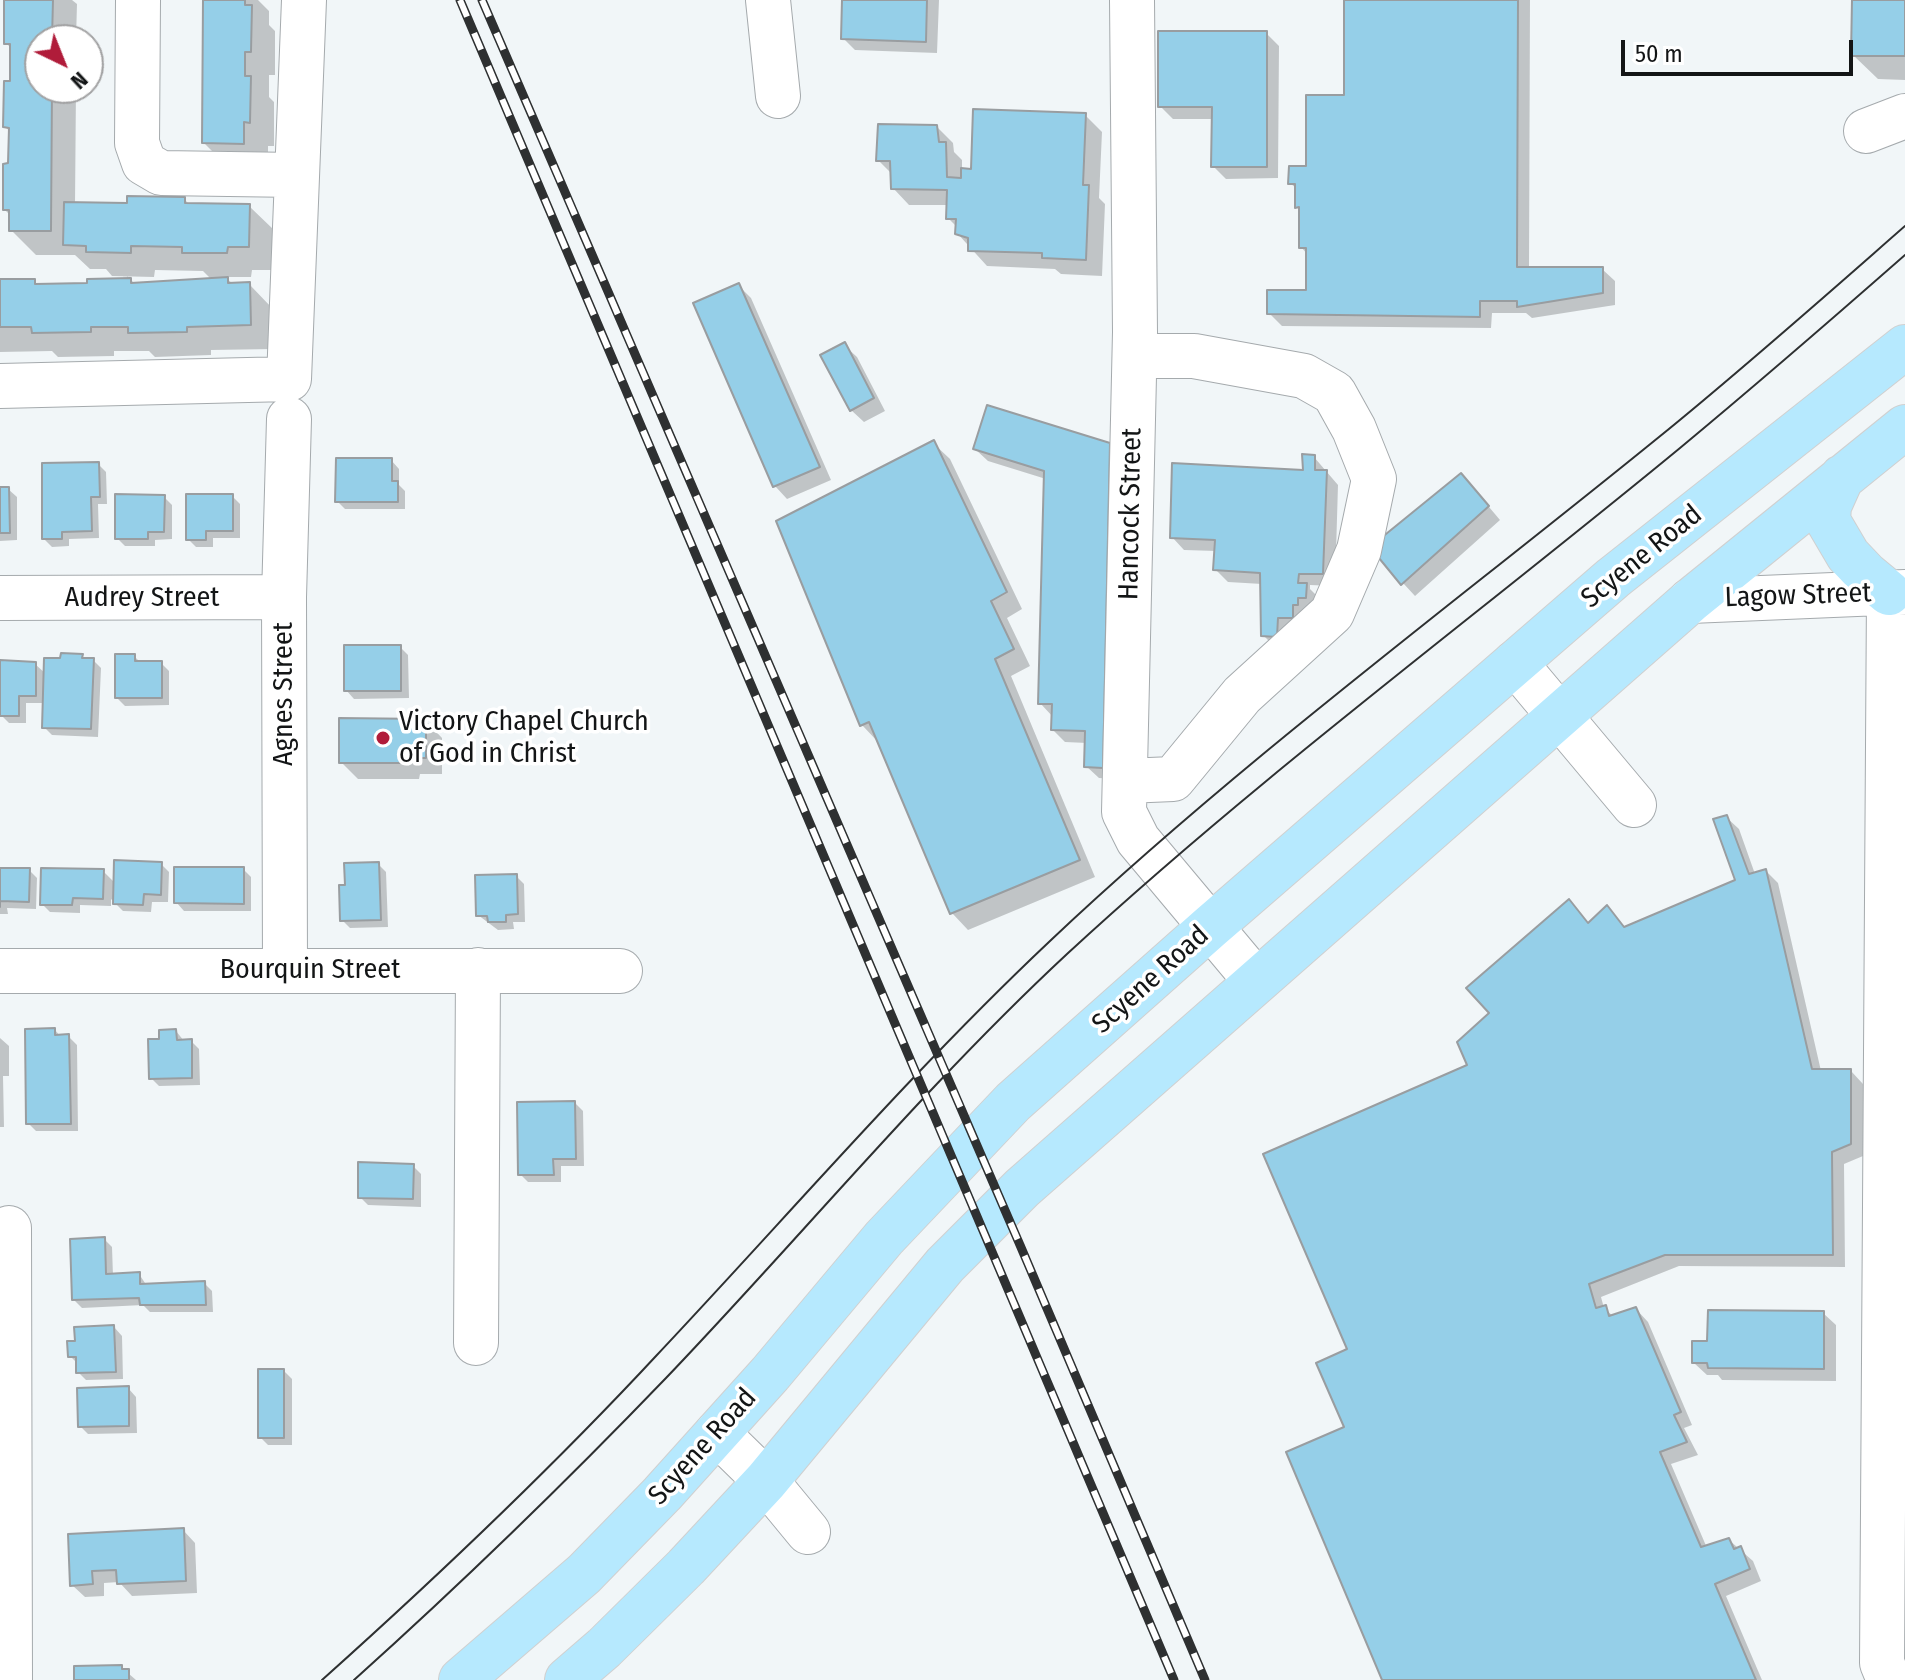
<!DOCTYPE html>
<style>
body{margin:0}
#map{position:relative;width:1905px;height:1680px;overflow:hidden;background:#f1f6f8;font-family:"Fira Sans Condensed",sans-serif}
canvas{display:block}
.north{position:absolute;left:24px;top:24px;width:80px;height:80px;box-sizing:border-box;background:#fff;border:2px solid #a1a1a2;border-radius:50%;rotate:137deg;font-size:22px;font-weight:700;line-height:32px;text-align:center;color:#131516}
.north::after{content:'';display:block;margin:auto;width:28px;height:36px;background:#b01c3a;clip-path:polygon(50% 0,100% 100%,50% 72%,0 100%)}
.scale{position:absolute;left:1621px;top:40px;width:232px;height:36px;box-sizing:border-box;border:4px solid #131516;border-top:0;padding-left:10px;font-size:24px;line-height:28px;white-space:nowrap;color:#131516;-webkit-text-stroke:6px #fff;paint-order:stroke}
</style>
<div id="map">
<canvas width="1905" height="1680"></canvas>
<div class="north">N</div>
<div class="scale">50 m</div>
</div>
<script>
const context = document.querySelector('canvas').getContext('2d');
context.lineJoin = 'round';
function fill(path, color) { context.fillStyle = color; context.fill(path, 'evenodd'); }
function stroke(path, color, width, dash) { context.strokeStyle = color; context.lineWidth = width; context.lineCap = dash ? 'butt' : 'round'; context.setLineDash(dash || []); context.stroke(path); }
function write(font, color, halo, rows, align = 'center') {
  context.font = font + ' "Fira Sans Condensed",sans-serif'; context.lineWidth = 7; context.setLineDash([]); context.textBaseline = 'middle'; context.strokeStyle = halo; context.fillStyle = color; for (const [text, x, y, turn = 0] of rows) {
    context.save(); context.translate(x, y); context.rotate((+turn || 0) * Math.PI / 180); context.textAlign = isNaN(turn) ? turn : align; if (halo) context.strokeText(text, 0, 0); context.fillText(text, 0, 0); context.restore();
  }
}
fill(new Path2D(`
 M6 0H72L77 4 76 40H40V88H76L75 205 129 206 184 199 190 205 249 206 274 230 273 270H252L251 277H225L233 284H249L273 309 274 349 211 350V355L155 357 149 351H114V356L58 357 52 351 0 352V281H34L39 286 89 285 127 280V276L135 284 212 280 203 271 155 270 154 277 112 276 106 269H90L75 255H36L11 230V216L5 210 11 132 5 127 12 83V49L6 43Z
 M205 0H258L269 11V25L275 31V75H269V97L274 102V146H268V168L228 167 204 143Z
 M844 0H939L937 53 855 50 843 38Z
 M1346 0H1530L1529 269H1602L1615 281V305L1532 318 1526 313H1492L1491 328 1282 326 1269 313 1308 292V255L1301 247V211L1297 207V189L1290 183 1308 168 1346 98Z
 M1854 0H1905V80L1878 79 1853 55Z
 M1266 33 1279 46 1278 178 1226 179 1213 166 1214 119H1173L1160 106Z
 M1085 115 1102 132 1099 198 1105 204 1102 276 1061 274 1055 269 987 266 957 233V227L948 218V205H909L893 188 892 174 878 160 937 127 953 143 954 152 962 160V170L973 171Z
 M739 286 751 298 831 480 787 499 775 486Z
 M844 345 857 357 885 411 864 422 851 410Z
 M933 443 950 459 1022 609 1007 618 1030 666 1011 676 1095 877 968 930 952 913 878 742 862 725Z
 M1109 445 1121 457 1114 779 1099 778 1086 766 1087 743 1065 742 1053 730V717L1040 703 1046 479 988 461 975 449Z
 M1314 457 1338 485 1335 586 1310 585V589L1318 597 1276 648 1263 635 1262 584 1228 582 1215 569 1216 551 1184 550 1172 537 1305 472Z
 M391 460 399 469V485L405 491V509H345L337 501Z
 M98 464 106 472 107 504H98L99 538 69 539V546L52 547 44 539Z
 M1473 488 1500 520 1415 596 1403 583Z
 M0 489H8L17 497V540L0 541Z
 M232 496 240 504V538H213V547H196L188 539Z
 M164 497 172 505V539L155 540V546H125L117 538Z
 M400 647 408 655 409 698 354 699 346 690Z
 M82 656 86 660H93L101 668 98 737 52 735 44 727 45 703H26V723H9L1 715 0 663 35 664 46 674 62 660Z
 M134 656 141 663H161L169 671V705L125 706 117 698Z
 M426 721 442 738V774H420L419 779H358L341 762Z
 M1726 817 1739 829 1755 874 1766 871 1778 883 1821 1071H1851L1863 1084V1156L1844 1164 1845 1267 1679 1266 1601 1297 1604 1308 1614 1317 1636 1309 1648 1322 1692 1425 1684 1428 1698 1455 1671 1464 1707 1548 1729 1540 1753 1561 1761 1581 1726 1596 1762 1680H1384L1346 1428 1350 1350 1469 1066 1589 925 1607 907 1626 928 1738 881Z
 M161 864 169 872 168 902H152L151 912 123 911 111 899V906L80 905V913L50 912 42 904 103 871 115 883Z
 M378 864 386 872 388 927 350 928 342 920 347 887Z
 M243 869 251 877V911H184L176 902Z
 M0 870H29L37 878 36 909 7 908 8 914H0Z
 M516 876 524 884 525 922H513L514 929 498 930 478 915Z
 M55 1030 61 1037 68 1036 77 1045 78 1131H36L28 1123Z
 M176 1031 184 1041H191L199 1049 200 1085 159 1086 151 1078 161 1041Z
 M0 1038 9 1046V1076H3L4 1127H0Z
 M575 1103 583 1111 584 1166H561V1182H528L520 1174Z
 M413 1166 421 1174V1207L368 1205 360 1197Z
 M104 1239 112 1247 113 1276 139 1274 147 1286 204 1283 212 1291 213 1312H150L143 1305 82 1308 74 1300Z
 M1823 1313 1836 1325V1381L1722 1380 1718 1375H1707L1694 1363 1709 1343Z
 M114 1327 122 1336 123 1379 86 1380 78 1372V1364L70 1356Z
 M284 1371 292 1379V1445H268L260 1437Z
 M128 1388 136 1397 137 1433 88 1434 80 1426Z
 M183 1530 195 1543 197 1593 132 1596 119 1582 104 1583V1596L85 1597 72 1585 70 1536Z
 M121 1667 136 1680H76Z`), '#0003');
const building = new Path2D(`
 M4 0H53L52 40H40V88H52L51 231H9V210H3V164L8 163 9 128 3 127 4 81H10V44H4Z
 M203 0H245V5H252L251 52H245V76H251L250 123 244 122V144L202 143Z
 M842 0H927L926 42 841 39Z
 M1344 0H1518L1517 267H1603V293L1517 307V301H1480V317L1267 314V290H1306V248H1299V207L1295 208V184H1288L1289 166H1306V95H1344Z
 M1852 0H1905V56H1851Z
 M1158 31H1267V167H1211L1212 107H1158Z
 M973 109 1086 113 1083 185H1089L1086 260 1042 258V253L968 251V238L955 234 956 219H946L947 190 891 189 890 161H876L878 124 937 125 939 142H946L947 177 961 178V168L971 169Z
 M127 196 185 197V203L250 204 249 247H228L227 253H182V247L131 246V253L86 252V246L63 245 64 202 127 203Z
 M228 277V283L250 282 251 325 187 327V332L128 333V327H91V332L32 333 31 327H0V279H35V284L87 283V279L131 278V283Z
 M739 283 820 467 773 487 693 303Z
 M845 342 874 398 850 411 820 355Z
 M987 405 1110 443 1103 768 1084 767 1085 731 1051 730 1052 704H1038L1044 471 973 449Z
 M934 440 1007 592 991 601 1014 649 995 659 1080 860 950 914 869 722 860 726 776 521Z
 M1302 454 1315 455V470H1327L1323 574H1299L1298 583H1307L1306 598H1298V605H1293V618H1278L1277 637 1261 636 1260 573 1213 570 1215 540 1170 538 1172 463 1303 470Z
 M336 458H392V481H398V502H335Z
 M99 462 100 497H91L92 531 62 532V539H42V463Z
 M1461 473 1489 506 1401 585 1370 547Z
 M0 487H9L10 533H0Z
 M115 494 165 495 164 532H148V539H115Z
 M186 494H233V531H206V540H186Z
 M344 645H401V691H344Z
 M61 653 83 654 82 658H94L91 729 42 728 44 658H60Z
 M115 654H135V661H162V698H115Z
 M0 660 36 662V696H19V716H0Z
 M339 718 426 719V758H404L403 763H339Z
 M1727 815 1749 874 1766 869 1812 1069H1851V1144L1832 1152 1833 1255H1665L1589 1284 1596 1308 1606 1305 1609 1316 1636 1307 1681 1412 1674 1415 1687 1442 1660 1452 1701 1547 1729 1538 1734 1549 1741 1546 1750 1569 1715 1584 1756 1680H1382L1286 1452 1344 1427 1316 1363 1347 1349 1263 1154 1467 1065 1457 1042 1489 1013 1466 988 1569 899 1588 923 1607 905 1624 927 1735 880 1713 819Z
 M114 860 162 862 161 895 144 894 143 905 113 904Z
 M379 862 381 920 340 921 339 885H345L344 863Z
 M174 867H244V904L174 903Z
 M0 868H30L29 902 0 901V907Z
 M41 868 104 869 103 899 73 898 72 905H40Z
 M517 874 518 914 506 915V922H488L487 916H476L475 875Z
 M55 1028V1035L69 1034 71 1124H26L25 1029Z
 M176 1029 177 1040 192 1039V1078L149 1079 148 1039H159V1030Z
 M575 1101 576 1159H553L554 1175H518L517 1102Z
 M358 1162 414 1164 413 1199 358 1198Z
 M105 1237 106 1274 140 1272V1284L205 1281 206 1305H140L139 1298 72 1300 70 1239Z
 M1708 1310 1824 1311V1369L1708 1368 1707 1363H1692V1341H1707Z
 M114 1325 116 1372 76 1373V1357H68L67 1341H75L74 1327Z
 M258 1369H284V1438H258Z
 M129 1386V1426L78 1427 77 1388Z
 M184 1528 186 1581 117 1584 116 1570 92 1571 93 1584 70 1586 68 1534Z
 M122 1665V1669H129V1680H74V1666Z`);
fill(building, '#95cfe8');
stroke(building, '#999da0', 2);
const minor = new Path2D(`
 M138 0 137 143 144 163 161 173 297 175
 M768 0 778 96
 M1132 0 1135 332 1124 812 1138 840 1256 981
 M1866 131 1905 116
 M0 386 289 379 304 0
 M0 598 284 597
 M1690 601 1905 592
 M1515 663 1634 805
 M1126 781 1173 779 1242 695 1332 613 1359 550 1374 479 1354 429 1334 393 1304 376 1194 356H1135
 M285 969 284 597 289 419
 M0 971H620
 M9 1228 10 1680
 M476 1343 478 970
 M717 1433 766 1481 808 1532
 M1889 1680 1882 1663 1889 593`);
const major = new Path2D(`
 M1842 477 1829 506 1828 521 1848 555 1866 574 1889 593
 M461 1680 584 1574 662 1494 770 1374 884 1238 1013 1102 1209 928 1613 578 1905 347
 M567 1680 604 1648 686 1567 766 1481 945 1265 1022 1188 1690 601 1905 427`);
stroke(minor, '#a5aaad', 46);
stroke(major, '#d0d0d0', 46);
stroke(minor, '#fff', 44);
stroke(major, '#b6e9fe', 44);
stroke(new Path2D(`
 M322 1680C437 1577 550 1470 656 1356 787 1217 911 1072 1050 941 1242 760 1455 603 1659 437 1743 369 1824 297 1905 226
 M354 1680C462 1583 566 1482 666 1378 801 1237 924 1087 1067 954 1262 774 1475 617 1680 448 1756 385 1831 320 1905 255`), '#2e3031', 2);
const rail = new Path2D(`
 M460 0 1174 1680
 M482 0 1020 1245 1205 1680`);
stroke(rail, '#2e3031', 9);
stroke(rail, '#fff', 6, [18]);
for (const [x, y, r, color] of [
 [383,738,8,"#b01c3a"]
]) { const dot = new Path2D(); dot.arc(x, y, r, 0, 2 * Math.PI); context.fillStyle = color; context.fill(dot); stroke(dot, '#fff', 3); }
write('28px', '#131516', '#fff', [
 ["Hancock Street",1131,514,-89],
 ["Scyene Road",1642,557,-39],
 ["Lagow Street",1798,596,-2],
 ["Audrey Street",142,598],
 ["Agnes Street",284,694,-90],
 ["Bourquin Street",310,970],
 ["Scyene Road",1151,980,-42],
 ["Scyene Road",703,1447,-48]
]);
write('28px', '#131516', '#fff', [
 ["Victory Chapel Church",399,722],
 ["of God in Christ",399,754]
], 'left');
</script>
